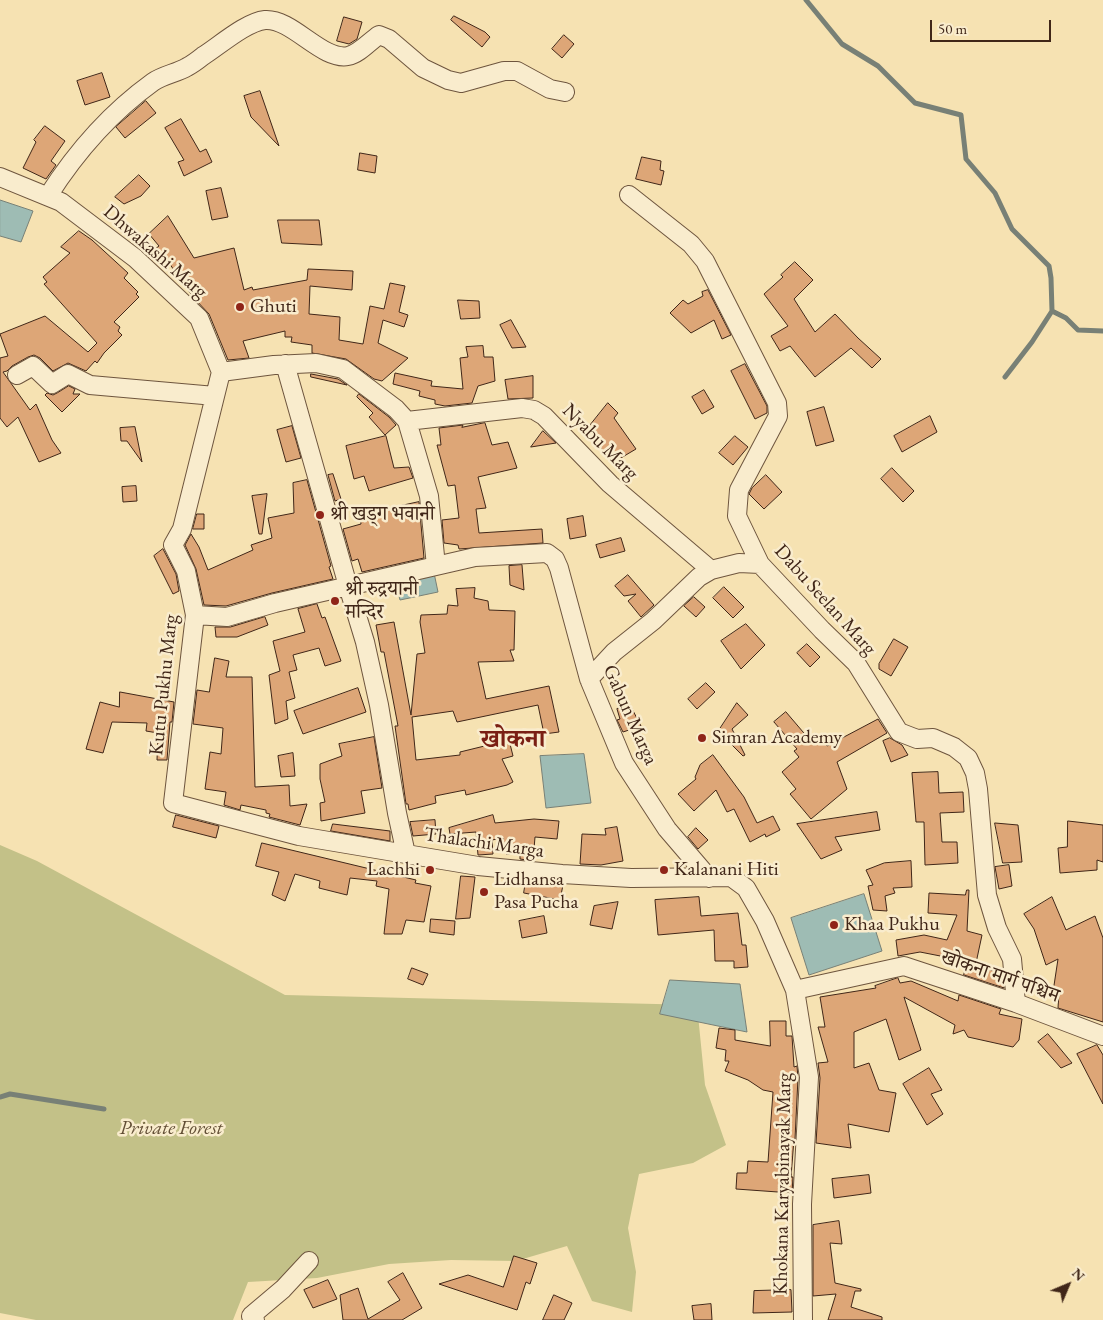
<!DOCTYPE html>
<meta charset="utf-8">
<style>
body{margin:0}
#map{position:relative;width:1103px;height:1320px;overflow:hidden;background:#f6e2b2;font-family:"EB Garamond",serif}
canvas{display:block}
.north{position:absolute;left:1043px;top:1260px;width:50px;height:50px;-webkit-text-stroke:4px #f9eccd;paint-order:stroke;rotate:45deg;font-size:14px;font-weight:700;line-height:20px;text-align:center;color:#402618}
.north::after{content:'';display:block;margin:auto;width:18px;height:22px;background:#402618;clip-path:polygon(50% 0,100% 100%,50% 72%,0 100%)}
.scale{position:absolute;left:930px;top:20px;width:121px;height:22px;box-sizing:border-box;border:2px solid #402618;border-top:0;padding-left:6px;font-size:15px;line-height:18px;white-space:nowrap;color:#402618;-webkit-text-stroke:4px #f9eccd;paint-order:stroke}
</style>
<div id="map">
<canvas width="1103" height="1320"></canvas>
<div class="north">N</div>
<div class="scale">50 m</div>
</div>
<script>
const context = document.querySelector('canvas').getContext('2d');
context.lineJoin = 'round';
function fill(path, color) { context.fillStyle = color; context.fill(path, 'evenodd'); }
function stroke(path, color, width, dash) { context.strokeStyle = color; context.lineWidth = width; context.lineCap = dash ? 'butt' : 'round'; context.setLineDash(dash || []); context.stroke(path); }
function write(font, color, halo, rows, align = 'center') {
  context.font = font + ' "EB Garamond","Noto Serif Devanagari",serif'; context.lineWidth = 5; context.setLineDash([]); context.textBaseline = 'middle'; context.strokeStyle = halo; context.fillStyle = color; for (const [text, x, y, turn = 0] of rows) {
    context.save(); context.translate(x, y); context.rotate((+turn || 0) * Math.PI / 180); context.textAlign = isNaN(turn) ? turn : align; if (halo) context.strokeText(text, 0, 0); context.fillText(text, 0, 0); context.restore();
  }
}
fill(new Path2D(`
 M0 845 37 861 285 995 697 1005 705 1085 726 1145 693 1163 639 1174 628 1228 636 1272 632 1312 592 1301 567 1246 516 1261 451 1260 389 1264 317 1278 248 1282 233 1320H36L0 1313Z`), '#c3c188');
const water = new Path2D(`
 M0 200 33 211 21 242 0 236Z
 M433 568 438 592 400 600 394 577Z
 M584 754 591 803 546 808 540 756Z
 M864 894 882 951 809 975 791 918Z
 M670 980 740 984 747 1032 660 1014Z`);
fill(water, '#9ebcb4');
stroke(water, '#788076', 1);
stroke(new Path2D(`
 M806 0 842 44 878 66 915 103 961 115 966 159 995 193 1012 229 1049 266 1051 278 1052 311 1032 342 1005 377
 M1052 311 1066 318 1078 330 1103 331
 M0 1097 10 1094 104 1109`), '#788076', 5);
const building = new Path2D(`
 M454 16 485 32 490 37 482 47 451 20Z
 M344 17 362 22 357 39 349 44 337 41Z
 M564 35 574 44 562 58 552 49Z
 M102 73 110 97 85 105 77 81Z
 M260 91 279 146 251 117 244 96Z
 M146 101 156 113 125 138 116 127Z
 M181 119 200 152 206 149 212 162 184 176 178 162 184 160 165 128Z
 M45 126 65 141 51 161 56 165 46 179 23 168 36 142 34 140Z
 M360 153 377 156 375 173 358 170Z
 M642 157 661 161 660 170 664 171 661 185 636 179Z
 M139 175 150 186 141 196 124 204 115 197Z
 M221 188 228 217 212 220 206 191Z
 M168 216 194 258 234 248 244 290 252 287 253 290 307 280 308 269 353 271 352 290 310 286 309 314 340 317 339 340 363 344 370 306 384 309 390 283 405 286 399 312 408 315 404 327 383 320 378 343 408 358 382 381 374 379 346 359 312 353V345L291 342 292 337H285V331L243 341 249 358 228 360 209 314 193 297 169 263 155 249 159 246 149 234Z
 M278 220H319L322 245 282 243Z
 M79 231 92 240 128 273 124 278 138 292 136 294 139 297 114 322 120 327 118 331 122 335 104 353 97 363 95 361 86 371 68 363 53 371 40 358 34 355 28 357 12 366 7 371 3 372 30 410 36 404 52 440 61 453 39 462 18 417 7 427 0 418V358L8 356 0 334 45 316 88 352 97 343 44 284 47 282 43 277 70 253 61 247Z
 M795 262 813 280 794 299 815 332 835 314 858 338 881 359 872 368 851 348 815 377 790 346 780 351 771 336 788 326 764 294 783 277 781 275Z
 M708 290 731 335 722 339 714 320 691 333 670 313 683 300 688 304 703 296 702 292Z
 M458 300 479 301 480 318 461 319Z
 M511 320 526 347 512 348 500 325Z
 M483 346 484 357H493L495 381 478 386 472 403 445 406 435 404V400L419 396 420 391 393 384 395 373 432 381 431 386 463 389 460 358 468 357 466 347Z
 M745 364 767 406V413L755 419 731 371Z
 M311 374 338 379 347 385 311 377Z
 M533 376V398L508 399 505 380Z
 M69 386 75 389 73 394H80L62 412 45 395 47 393 53 395 57 393Z
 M704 390 714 407 702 414 692 397Z
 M359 394 389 417 396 425 385 435 369 417 373 413 357 397Z
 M608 403 618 413 614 418 636 449 614 462 600 447 588 428Z
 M824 407 834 441 816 446 807 412Z
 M930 416 937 432 902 452 894 436Z
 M485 423 492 445 508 442 517 468 478 477 486 508 476 509 479 533 542 529 543 543 459 549 458 545 444 543 442 520 459 518 455 485 448 486 437 445H441L439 428 463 425 462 427Z
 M292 426 301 458 286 462 277 430Z
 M135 427 142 462 127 441H121L120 428Z
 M543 431 556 443 531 447Z
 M386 436 394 468 409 467 413 478 369 491 364 476 354 479 346 446Z
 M735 436 748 447 733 465 719 453Z
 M892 468 914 491 903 502 881 479Z
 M333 474 341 499 335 501 328 475Z
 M766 475 782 492 764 509 749 494 752 488Z
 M307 480 331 566 329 567 333 579 272 593 226 606 204 605 196 569 185 545 191 534 199 547 208 570 253 550 251 545 272 538 268 518 294 513 293 483Z
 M136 486 137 501 123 502 122 487Z
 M267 494 262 534H259L252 496Z
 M419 502 424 558 362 572 358 559 352 561 343 529 361 524 360 515Z
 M197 514H204V529H193Z
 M583 516 586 536 570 539 567 519Z
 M621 538 625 551 600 558 596 545Z
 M163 549 176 574 179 591 173 594 154 556Z
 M522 565 524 590 510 585 509 566Z
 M628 575 654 605 641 617 628 601 636 594 624 596 615 586Z
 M724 587 744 607 733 618 713 598Z
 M475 588 474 598 488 601 489 610 515 611 514 650H510L514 661 478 662 486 699 549 686 559 732 544 734 538 705 457 722 453 711 412 717 416 760 460 755V752L509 740 513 756 502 759 513 782 507 785 466 795 465 790 435 796 436 803 409 810 408 804H406L395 726H398L384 652H381L376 625 394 622 411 715 417 654 425 653 420 622 421 615 447 614 448 605 458 606 456 589Z
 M694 597 705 607 696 617 684 606Z
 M317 604 322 618 325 617 341 661 325 666 319 648 293 655 297 670 289 672 295 698 286 701 288 719 275 724 269 675 280 671 273 641 305 632 298 609Z
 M265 617 268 625 237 637H216L215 627H230Z
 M746 624 765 645 741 669 721 641Z
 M894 639 908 647 891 676 879 669V664Z
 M807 644 820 657 810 667 797 653Z
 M215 658 229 661 226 677H252L255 787 289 785 290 806 307 804 300 825 269 817 270 814 266 813V810L241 805 240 810 224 805 226 792 205 789 210 752 221 754 223 728 193 724 197 690 209 692Z
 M706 683 715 692 697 709 688 699Z
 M358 688 366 712 303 734 294 711Z
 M120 692 174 702 172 722H170L167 760H157L158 733 146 731 147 723 112 722 103 753 86 749 100 702 119 707Z
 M737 703 748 715 732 729 745 755 743 756 724 737 716 744 712 741Z
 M630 705 641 726 623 732 617 720 620 719 617 709Z
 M786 712 809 739 816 733 827 746 878 719 887 733 837 762 847 789 811 819 790 794 796 789 782 772 799 757 794 751 797 749 774 722Z
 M374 737 382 788 361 791 365 813 321 821 320 803 325 802 320 779V764L342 756 339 744Z
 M890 738 902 745 908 755 891 762 883 741Z
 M293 753 295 776 281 777 278 756Z
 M713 755 744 797 757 823 773 816 780 830 766 837 765 834 750 842 734 809 727 812 716 790 694 811 678 794 696 779 695 777 700 765Z
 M938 772 939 793 963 792 964 812 940 813 942 842H957L958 863 925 865 924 822H916L912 773Z
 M877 812 880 830 835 837 842 850 821 859 797 824Z
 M176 815 219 826 216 838 173 827Z
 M493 815 495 823 534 819 559 821 557 839 535 837 533 861 520 859V853L506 854 503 838 492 840 493 854 478 855 476 832 450 834 449 828Z
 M435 820 436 834 413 836 410 822Z
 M1068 821 1103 825V862L1097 860V870L1060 873 1058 848 1067 847Z
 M995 823 1018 825 1022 862 1003 863Z
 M333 824 390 831V841L331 831Z
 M617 827 623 861 601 865 580 864 582 834 606 835 605 829Z
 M696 828 708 840 698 849 688 837Z
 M262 843 416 880 415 883 431 886 424 922 406 920 402 934H384L389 889 376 886 377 881 350 878 347 895 319 888 320 881 295 874 285 901 272 895 279 872 256 866Z
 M911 861 912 887 893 888 895 893 885 896 887 911 873 910 868 886 873 885 866 870 884 863Z
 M1009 865 1012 886 999 889 995 867Z
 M461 876 475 877 470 918 456 919Z
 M526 881 563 885 560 900 524 893Z
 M967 890H969L967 931 982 935 976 963 920 952 898 956 896 940 924 935 947 940 957 915 928 913 929 893 965 895Z
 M699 897 701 916 738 913 742 945H746L748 967 734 968V961H715L714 930 658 935 655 900Z
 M1052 897 1066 930 1095 916 1103 938V1022L1058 1008 1059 993 1053 992 1058 959 1046 965 1034 929 1024 914Z
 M618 902 612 929 590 925 594 906Z
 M544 916 547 933 522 938 519 921Z
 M431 919 455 921 454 935 430 932Z
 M967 964 1003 973 1004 988 964 975Z
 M412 968 428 974 423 985 408 979Z
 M898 978 900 983 911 981 958 1001 959 995 1001 1009 999 1014 1022 1019 1019 1040 1013 1047 968 1037 964 1030 953 1034 955 1025 904 997 921 1050 899 1060 886 1019 854 1032V1068L869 1063 879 1090 896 1093 889 1132 848 1124 851 1148 816 1143 820 1078 818 1063 828 1062 818 1027H825L820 997 876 988 875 986Z
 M770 1021H786V1036H792L794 1067 797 1066 798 1078 795 1139H794L791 1177H793L792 1193 736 1189 737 1173H747L748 1161 768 1162 773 1092 763 1090 748 1080 725 1071 729 1061H725L726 1050 716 1048 719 1028 735 1030V1040L770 1046Z
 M1048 1034 1072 1063 1061 1068 1038 1042Z
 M1097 1045 1103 1055V1104L1077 1054Z
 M929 1068 942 1090 931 1094 943 1114 927 1125 903 1084Z
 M869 1175 871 1193 834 1198 832 1179Z
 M839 1221 842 1244 830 1243 835 1283 861 1289V1291H855L851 1307 882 1317V1320H828L836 1294 813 1296V1225Z
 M514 1256 537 1263 530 1284 526 1282 517 1310 439 1284 468 1275 503 1287Z
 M403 1273 422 1308 402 1320H343L340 1295 358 1288 368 1319 400 1300 388 1282Z
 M328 1280 337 1299 313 1308 304 1290Z
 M791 1290 792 1312 753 1313 754 1291Z
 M554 1295 572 1303 564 1320H543Z
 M711 1304 712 1320H694L692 1306Z`);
fill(building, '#dda677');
stroke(building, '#402618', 1);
const minor = new Path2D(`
 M0 177 61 202 135 258 199 318 221 372 274 365 316 363 343 369 396 409 407 421 429 496 436 566
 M629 195 691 244 705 261 777 403 778 416 739 490 737 516 760 564 822 630 856 663 899 732 917 739 933 738 954 747 968 758 975 773 978 789 987 895 997 928 1012 959 1016 1003
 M48 196C76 152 110 113 153 82 163 75 177 73 187 67 193 64 198 60 203 56 219 46 246 22 265 20 292 18 322 61 348 56 359 54 370 41 379 35L389 39 423 68 448 80 461 83 504 71H517L550 89 565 92
 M285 364 348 586 365 642 379 705 397 813 406 854 478 866 562 874 631 878 731 877 746 888 765 921 795 990 809 1077 802 1204 803 1320
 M221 372 182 529 173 545 186 571 195 615 173 803 299 836 406 854
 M17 375 33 366 52 384 68 374 90 385 215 396
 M407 421 522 408 534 410 544 416 610 484 711 570
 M195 615 227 617 275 603 475 557 547 553 555 559 559 568 589 679 624 763 667 829 709 878
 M589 679 614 652 653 621 699 577 711 570 739 563 760 564
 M795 990 904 966 1016 1003 1103 1036
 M255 1320 251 1316 283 1289 309 1261`);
stroke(minor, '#6e553e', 20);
stroke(minor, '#f9eccd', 18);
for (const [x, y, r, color] of [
 [240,307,5,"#8f2418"],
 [320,515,5,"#8f2418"],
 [335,601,5,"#8f2418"],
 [702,738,5,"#8f2418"],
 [430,870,5,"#8f2418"],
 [664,870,5,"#8f2418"],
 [484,892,5,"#8f2418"],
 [834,925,5,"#8f2418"]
]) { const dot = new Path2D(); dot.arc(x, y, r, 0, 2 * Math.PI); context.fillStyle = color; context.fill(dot); stroke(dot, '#f9eccd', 2); }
write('20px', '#402618', '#f9eccd', [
 ["Dhwakashi Marg",155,252,41],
 ["Nyabu Marg",600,442,45],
 ["Dabu Seelan Marg",825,600,48],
 ["Kutu Pukhu Marg",164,685,-84],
 ["Gabun Marga",630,715,66],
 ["Thalachi Marga",484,843,8],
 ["खोकना मार्ग पश्चिम",1000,977,19],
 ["Khokana Karyabinayak Marg",783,1184,-89]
]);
write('20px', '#402618', '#f9eccd', [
 ["Ghuti",250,307],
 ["श्री खड्ग भवानी",330,515],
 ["श्री रुद्रयानी",345,590],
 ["मन्दिर",345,613],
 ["Simran Academy",712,738],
 ["Lachhi",420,870,"right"],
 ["Kalanani Hiti",674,870],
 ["Lidhansa",494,880],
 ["Pasa Pucha",494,903],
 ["Khaa Pukhu",844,925]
], 'left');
write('italic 20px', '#614d34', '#f9eccd', [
 ["Private Forest",171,1129]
]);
write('bold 25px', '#7a1f14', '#f9eccd', [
 ["खोकना",513,740]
]);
</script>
